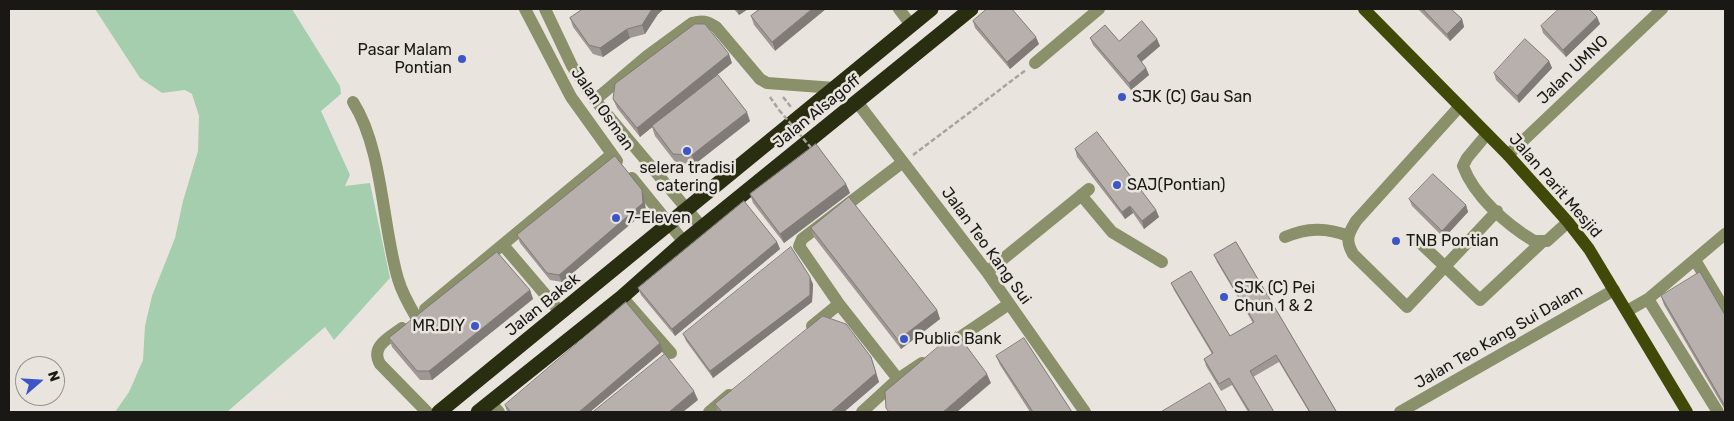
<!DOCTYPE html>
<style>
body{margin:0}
#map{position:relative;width:1734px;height:421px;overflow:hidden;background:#e9e5de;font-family:Rubik,sans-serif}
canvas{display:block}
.frame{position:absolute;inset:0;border:10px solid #191815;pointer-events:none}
.north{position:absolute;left:15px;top:356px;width:50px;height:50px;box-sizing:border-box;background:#e9e5de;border:1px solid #96938e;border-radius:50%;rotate:71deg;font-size:14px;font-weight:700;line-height:20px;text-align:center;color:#191815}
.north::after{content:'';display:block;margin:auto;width:18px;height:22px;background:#3c56c8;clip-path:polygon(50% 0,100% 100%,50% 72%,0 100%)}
</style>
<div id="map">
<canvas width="1734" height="421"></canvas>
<div class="frame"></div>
<div class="north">N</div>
</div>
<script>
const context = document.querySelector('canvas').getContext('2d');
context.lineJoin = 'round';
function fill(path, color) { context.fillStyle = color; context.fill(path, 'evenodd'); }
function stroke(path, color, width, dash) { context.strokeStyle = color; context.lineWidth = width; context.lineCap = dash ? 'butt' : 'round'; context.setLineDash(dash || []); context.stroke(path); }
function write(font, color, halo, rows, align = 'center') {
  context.font = font + ' Rubik,sans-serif'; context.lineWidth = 5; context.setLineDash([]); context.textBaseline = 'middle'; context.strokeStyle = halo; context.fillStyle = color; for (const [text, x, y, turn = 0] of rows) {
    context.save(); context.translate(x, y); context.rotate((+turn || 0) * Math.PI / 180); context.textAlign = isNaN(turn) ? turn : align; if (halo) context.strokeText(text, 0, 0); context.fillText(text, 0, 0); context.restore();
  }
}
fill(new Path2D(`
 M95 9H292L340 86 341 94 321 111 350 175 345 186 370 183 390 278 334 340 325 327 227 412H115L129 392 143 360 145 326 152 296 175 238 183 201 198 151 199 116 192 94 185 90 162 93 140 78Z`), '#a5ceae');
stroke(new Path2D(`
 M770 97 779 110
 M783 97 791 107
 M913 155 1026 70`), '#a7a39e', 2.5, [5, 2.5]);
stroke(new Path2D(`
 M525 9 571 97 617 161
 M545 9 572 66 595 100 702 227
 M899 9 911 25
 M1035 63 1099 9
 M595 100 647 56 692 23C702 20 707 21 716 27L760 79 767 83 835 88
 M353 102C383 149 382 225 398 279 402 293 409 305 416 317
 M857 102 987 272 1085 412
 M1460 106 1356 221C1348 234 1345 240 1353 254L1407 307 1497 211
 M1487 134 1467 158 1463 166C1474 196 1507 225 1534 241H1547L1568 222
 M1508 155 1662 9
 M632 178 684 242
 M1081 195 1112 232 1162 262
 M1285 237C1307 228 1326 227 1348 236
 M1415 238 1480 300 1542 242
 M503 245 561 313
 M1695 260 1725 310
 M987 272 1089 189
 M622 297 671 353
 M1648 299 1718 412
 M425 309 612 154
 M1627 311 1648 299 1725 234
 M812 326 839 304
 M402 328C389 338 370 346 380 364L427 412
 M947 346 1009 304
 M898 379 839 304 799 246 802 239 903 162
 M490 402 499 412
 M709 412 729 395
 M862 412 898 379 922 363
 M1400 412 1614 290`), '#89906a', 12);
stroke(new Path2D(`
 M1364 9 1508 155 1568 222 1589 249 1687 412`), '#404908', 12);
stroke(new Path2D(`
 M439 412 931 9
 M478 412 622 297 684 242 971 9`), '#292e10', 15);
stroke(new Path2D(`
 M779 110 813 150`), '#a7a39e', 2.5, [5, 2.5]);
fill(new Path2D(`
 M583 9H664L658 14 645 34 630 38 603 57 593 54 573 27 570 18Z
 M734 9H748L739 15Z
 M760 9 775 51 754 25 751 16Z
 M1418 9H1451L1462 19 1464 27 1450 41Z
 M1597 17 1600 24 1566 57 1543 33 1541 26Z
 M973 21 1039 44 1010 69 975 28Z
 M1090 38 1119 41 1157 39 1160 46 1141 62 1146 68 1149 75 1131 90 1093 45Z
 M1549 61 1552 68 1519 103 1496 80 1494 73Z
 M732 63 696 92 750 121 695 164 676 163 655 136 652 127 640 137 617 108 613 99Z
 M1075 149 1156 210 1159 217 1144 229 1133 213 1125 219 1077 157Z
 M846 184 850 193 784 243 753 203 750 194Z
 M644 197 646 211 562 282 550 280 520 243 517 235Z
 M1409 199 1466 205 1468 212 1444 238 1412 206Z
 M811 228 937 310 940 319 901 349 814 237Z
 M777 242 780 249 675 336 641 295 638 288Z
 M1236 242 1337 412H1309L1279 362 1253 377 1274 412H1248L1232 385 1221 391 1206 366 1204 359 1212 354 1174 290 1171 283 1230 336 1253 323 1217 262 1214 255Z
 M813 284 812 302 713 378 686 341 683 334Z
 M530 290 533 299 432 380H420L392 347 389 338Z
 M1661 296 1725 315V410L1664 305Z
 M663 351 590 412H507L505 405Z
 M996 356 1072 412H1030L1000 365Z
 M871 357 879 382 844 412H718L715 404Z`), '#9e9794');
fill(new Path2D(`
 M652 9H664L658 14 645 34 642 25Z
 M737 9H748L739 15Z
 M812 9H826L775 51 772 42Z
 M1597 17 1600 24 1566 57 1563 50Z
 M1462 19 1464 27 1450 41 1447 34Z
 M627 29 630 38 603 57 600 48Z
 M1036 37 1039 44 1010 69 1007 62Z
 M1157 39 1160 46 1139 64 1137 56Z
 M729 54 732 63 640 137 637 128Z
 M1549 61 1552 68 1519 103 1517 96Z
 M1146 68 1149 75 1131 90 1129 83Z
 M747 112 750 121 695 164 692 155Z
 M846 184 850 193 784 243 780 234Z
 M642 190 644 197 646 211 562 282 559 275Z
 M1466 205 1468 212 1444 238 1442 231Z
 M1130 206 1133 213 1125 219 1122 212Z
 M1156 210 1159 217 1144 229 1142 221Z
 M777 242 780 249 675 336 672 329Z
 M810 277 813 284 812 302 713 378 710 371Z
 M530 290 533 299 432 380 429 371Z
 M937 310 940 319 901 349 898 340Z
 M660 343 663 351 590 412H579Z
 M871 357 879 382 844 412H831Z
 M987 374 991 383 957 412H943Z
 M694 391 698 400 683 412H669Z`), '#817b78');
const building = new Path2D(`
 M583 9H652L642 25 627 29 600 48 589 45 570 18Z
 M760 9H812L772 42 751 16Z
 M987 9H1012L1036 37 1007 62 973 21Z
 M1423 9H1451L1462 19 1447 34Z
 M1559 9H1589L1597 17 1563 50 1541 26Z
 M1142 21 1157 39 1137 56 1146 68 1129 83 1090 38 1105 25 1119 41Z
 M695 24H705L729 54 637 128 613 99 615 84Z
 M1525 39 1549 61 1517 96 1494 73Z
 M718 75 747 112 692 155 673 154 652 126Z
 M1097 132 1156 210 1142 221 1130 206 1122 212 1075 149Z
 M816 144 846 184 780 234 750 194Z
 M615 156 642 190 643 203 559 275 547 273 517 235Z
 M1433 174 1466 205 1442 231 1409 199Z
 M849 197 937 310 898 340 811 228Z
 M744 201 777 242 672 329 638 288Z
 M1236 242 1336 411 1335 412H1310L1276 355 1250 371 1274 412H1250L1229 378 1219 384 1204 359 1213 353 1171 283 1191 271 1230 336 1254 322 1214 255Z
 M791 247 810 277V295L710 371 683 334Z
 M497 252 530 290 429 371H417L389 338Z
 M1700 272 1725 315V406L1661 296Z
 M626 302 660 343 579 412H511L505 405Z
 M823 316 846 324 871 357 876 373 831 412H722L715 404Z
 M956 332 987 374 943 412H889L886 408 885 392Z
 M1024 338 1072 412H1033L996 356Z
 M665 354 694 391 669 412H593Z
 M1210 383 1227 412H1161Z`);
fill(building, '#b8b0ac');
stroke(building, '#817b78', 1);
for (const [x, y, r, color] of [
 [462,59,5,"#3c56c8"],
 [1122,97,5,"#3c56c8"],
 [687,151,5,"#3c56c8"],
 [1117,185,5,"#3c56c8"],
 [616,218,5,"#3c56c8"],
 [1396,241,5,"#3c56c8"],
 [1224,297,5,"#3c56c8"],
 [475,326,5,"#3c56c8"],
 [904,339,5,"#3c56c8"]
]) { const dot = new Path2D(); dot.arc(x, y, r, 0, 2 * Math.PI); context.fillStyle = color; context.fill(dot); stroke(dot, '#e9e5de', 2); }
write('16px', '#191815', '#e9e5de', [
 ["Pasar Malam",452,50,"right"],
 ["Pontian",452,68,"right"],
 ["SJK (C) Gau San",1132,97],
 ["selera tradisi",687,168,"center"],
 ["catering",687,186,"center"],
 ["SAJ(Pontian)",1127,185],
 ["7-Eleven",626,218],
 ["TNB Pontian",1406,241],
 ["SJK (C) Pei",1234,288],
 ["Chun 1 & 2",1234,306],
 ["MR.DIY",465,326,"right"],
 ["Public Bank",914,339]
], 'left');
write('16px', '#191815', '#e9e5de', [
 ["Jalan UMNO",1573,70,-44],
 ["Jalan Osman",602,109,55],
 ["Jalan Alsagoff",817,112,-39],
 ["Jalan Parit Mesjid",1555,186,49],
 ["Jalan Teo Kang Sui",986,246,54],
 ["Jalan Bakek",543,305,-39],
 ["Jalan Teo Kang Sui Dalam",1499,337,-30]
]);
</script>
